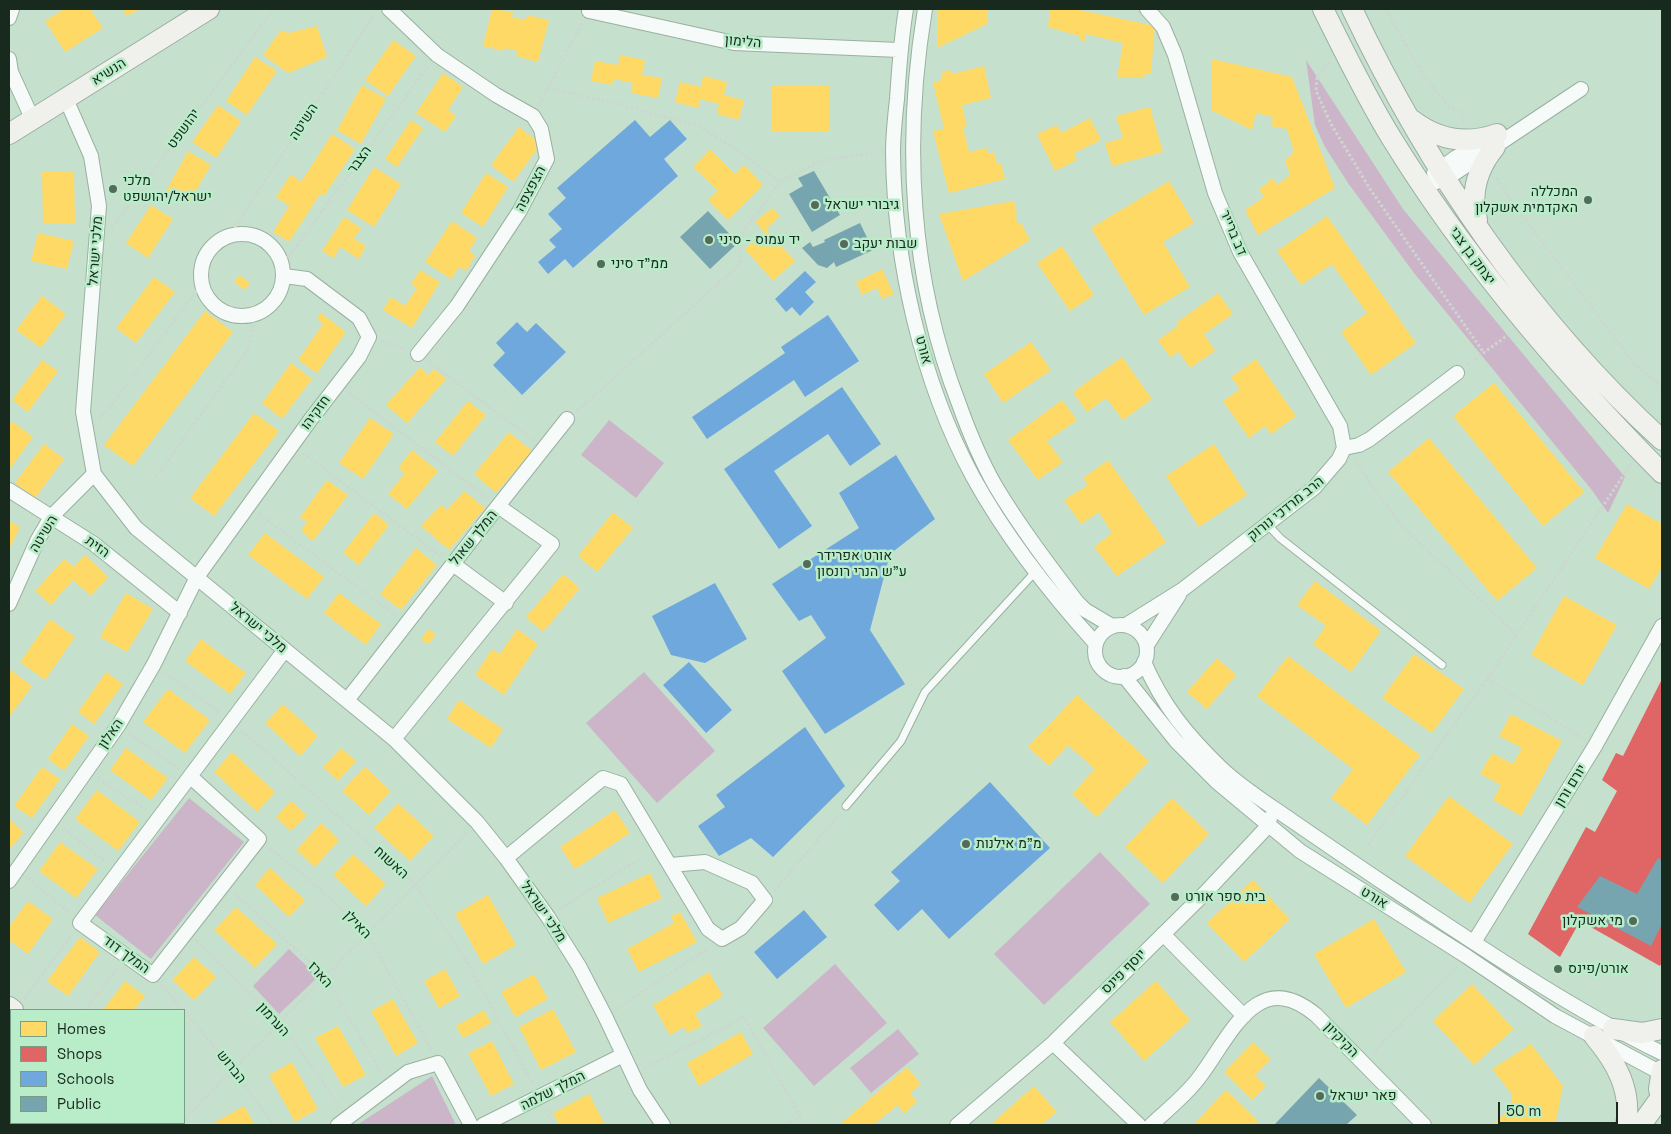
<!DOCTYPE html>
<meta charset="utf-8">
<style>
body{margin:0}
#map{position:relative;width:1671px;height:1134px;overflow:hidden;background:#c5e0cd;font-family:"Space Grotesk",sans-serif}
canvas{display:block}
.frame{position:absolute;inset:0;border:10px solid #172a1d;pointer-events:none}
.legend{position:absolute;left:10px;top:1009px;width:175px;height:115px;box-sizing:border-box;background:#b9ecc8;border:1px solid #789e84;margin:0;padding:6px 9px;list-style:none;font-size:15px;color:#172a1d}
.legend li{display:flex;align-items:center;gap:10px;height:25px}
.legend b{width:25px;border:1px solid #789e84}
.scale{position:absolute;left:1498px;top:1102px;width:120px;height:22px;box-sizing:border-box;border:2px solid #172a1d;border-top:0;padding-left:6px;font-size:15px;line-height:18px;white-space:nowrap;color:#172a1d;-webkit-text-stroke:4px #b9ecc8;paint-order:stroke}
</style>
<div id="map">
<canvas width="1671" height="1134"></canvas>
<div class="frame"></div>
<ul class="legend">
<li><b style="height:14px;background:#ffd966"></b>Homes</li>
<li><b style="height:14px;background:#e06666"></b>Shops</li>
<li><b style="height:14px;background:#6fa8dc"></b>Schools</li>
<li><b style="height:14px;background:#76a5af"></b>Public</li>
</ul>
<div class="scale">50 m</div>
</div>
<script>
const context = document.querySelector('canvas').getContext('2d');
context.lineJoin = 'round';
function fill(path, color) { context.fillStyle = color; context.fill(path, 'evenodd'); }
function stroke(path, color, width, dash) { context.strokeStyle = color; context.lineWidth = width; context.lineCap = dash ? 'butt' : 'round'; context.setLineDash(dash || []); context.stroke(path); }
function write(font, color, halo, rows, align = 'center') {
  context.font = font + ' "Space Grotesk",Heebo,sans-serif'; context.lineWidth = 5; context.setLineDash([]); context.textBaseline = 'middle'; context.strokeStyle = halo; context.fillStyle = color; for (const [text, x, y, turn = 0] of rows) {
    context.save(); context.translate(x, y); context.rotate((+turn || 0) * Math.PI / 180); context.textAlign = isNaN(turn) ? turn : align; if (halo) context.strokeText(text, 0, 0); context.fillText(text, 0, 0); context.restore();
  }
}
fill(new Path2D(`
 M1306 60 1403 209 1625 477 1608 513 1591 489 1414 273 1348 183 1325 147 1315 125Z
 M609 420 664 463 636 498 581 455Z
 M644 672 715 751 657 803 586 723Z
 M189 798 244 842 151 959 95 915Z
 M1100 852 1150 904 1044 1005 994 954Z
 M289 949 318 977 279 1014 253 986Z
 M835 964 887 1023 814 1086 763 1028Z
 M898 1029 919 1054 871 1093 850 1068Z
 M432 1076 456 1125H357Z`), '#cdb5c9');
fill(new Path2D(`
 M64 9H90L103 28 65 52 45 21Z
 M123 9H141L126 16Z
 M492 9 513 12 512 17 526 20 527 15 549 20 538 62 516 56 518 51 505 48 504 51 483 46Z
 M937 9H988L987 24 937 48Z
 M1050 9H1075L1155 26 1151 73 1145 74 1144 78H1117L1123 43 1086 34V41L1079 40V36L1048 27Z
 M317 26 327 57 288 73 263 55 281 30 288 33Z
 M393 40 416 56 388 96 365 80Z
 M620 55 645 60 642 75 662 78 658 98 631 93 633 83 614 79 612 85 591 81 595 61 618 65Z
 M255 57 277 71 247 115 226 101Z
 M1212 59 1292 77 1335 188 1258 235 1245 210 1264 197 1259 189 1262 187 1273 178 1277 185 1290 175 1285 160 1294 152 1287 129 1271 126 1273 117 1256 113 1252 130 1211 110Z
 M984 66 991 98 962 105 967 126 963 127 969 152 987 148 988 154 994 152 997 164 1001 163 1005 179 949 193 933 131 944 129 933 82 942 80 941 73 951 70 952 74Z
 M443 73 463 87 448 110 456 116 445 132 416 113Z
 M703 76 727 82 724 95 744 100 739 120 717 114 719 104 700 99 698 108 675 102 680 82 701 87Z
 M362 85 386 99 361 144 337 130Z
 M772 86H830L829 132 771 131Z
 M218 105 241 121 216 158 192 142Z
 M1150 107 1163 152 1112 166 1105 143 1123 138 1116 116Z
 M1090 118 1101 140 1074 153 1077 160 1055 171 1037 134 1057 125 1061 133Z
 M411 120 423 128 397 167 385 159Z
 M519 127 541 144 513 182 491 165Z
 M332 134 355 149 324 196 320 194 289 242 273 232 289 206 276 197 291 174 301 182Z
 M710 149 735 174 744 165 763 185 728 220 708 200 718 191 693 167Z
 M188 151 211 165 188 204 166 191Z
 M374 167 401 184 374 227 347 210Z
 M42 172H74L75 223 43 224Z
 M486 173 508 187 483 227 461 213Z
 M1169 181 1194 223 1163 242 1190 287 1144 315 1091 228Z
 M1014 201 1017 214 1015 215 1018 223H1021L1030 240 963 281 939 214Z
 M151 205 173 219 148 258 126 243Z
 M772 208 780 216 766 229 795 261 773 281 745 249 764 232 755 222Z
 M1327 216 1416 343 1371 375 1341 332 1367 313 1332 264 1301 285 1277 251Z
 M344 217 361 228 354 239 366 246 359 259 340 247 334 258 322 251Z
 M452 221 477 238 469 251 475 256 466 271 459 267 451 279 425 262Z
 M38 233 74 241 67 269 31 261Z
 M1062 246 1094 295 1070 311 1037 263Z
 M882 269 894 294 882 299 877 288 862 295 856 282Z
 M420 270 440 282 412 328 383 310 391 297 405 306 417 288 411 284Z
 M239 275 250 283 245 290 234 282Z
 M154 277 175 292 136 343 116 328Z
 M1218 293 1233 314 1204 334 1215 351 1190 368 1179 352 1170 357 1158 340 1178 326 1176 323Z
 M42 296 66 314 41 348 16 330Z
 M205 311 233 332 133 466 104 445Z
 M321 313 346 332 317 373 298 360 323 324 317 319Z
 M1031 342 1051 370 1003 403 984 374Z
 M1122 357 1152 399 1123 420 1106 398 1087 412 1073 392Z
 M1256 359 1296 416 1271 434 1265 426 1249 438 1223 401 1240 389 1231 377Z
 M42 360 58 371 28 412 12 400Z
 M291 363 312 379 282 419 262 403Z
 M420 367 428 375 434 369 446 379 407 423 386 405Z
 M1494 383 1584 492 1543 526 1453 416Z
 M1062 400 1077 420 1047 441 1063 462 1038 480 1008 440Z
 M468 401 486 415 453 456 435 442Z
 M254 413 279 431 214 516 190 498Z
 M370 418 394 434 363 479 339 463Z
 M12 421 33 437 9 470V425Z
 M509 432 532 451 496 493 474 474Z
 M1429 438 1537 568 1497 601 1388 472Z
 M44 444 64 459 35 498 15 483Z
 M1214 444 1247 495 1199 527 1166 476Z
 M412 450 438 471 407 509 388 494 405 473 398 468Z
 M1108 460 1166 542 1117 576 1094 547 1112 533 1099 512 1081 524 1064 500 1088 485 1083 478Z
 M327 480 348 495 313 541 301 531 307 522 300 517Z
 M464 491 485 508 449 550 421 526 441 505 447 510Z
 M1627 504 1662 524V567L1649 589 1595 558Z
 M613 512 633 528 597 572 578 556Z
 M374 513 389 525 359 565 343 553Z
 M9 521 20 527 9 550Z
 M265 533 324 577 307 599 248 555Z
 M416 548 437 565 401 610 380 594Z
 M85 555 108 577 91 596 73 580 51 605 35 591 64 559 74 567Z
 M563 574 580 588 543 632 526 617Z
 M1315 581 1381 631 1351 672 1313 644 1326 626 1297 605Z
 M126 593 153 609 127 652 100 637Z
 M339 593 381 624 366 645 324 613Z
 M1564 596 1617 625 1583 685 1531 655Z
 M50 619 75 637 45 680 20 662Z
 M428 629 436 634 429 644 421 640Z
 M517 629 538 644 504 695 475 675 492 649 500 654Z
 M201 639 246 673 230 694 185 661Z
 M1414 654 1464 689 1432 733 1382 698Z
 M1288 656 1420 755 1367 825 1331 798 1353 769 1257 696Z
 M1217 658 1236 675 1207 709 1187 692Z
 M9 669 32 686 9 717Z
 M106 672 123 684 94 724 78 712Z
 M168 689 210 720 185 753 143 722Z
 M1077 695 1149 761 1097 817 1072 794 1095 769 1068 745 1049 766 1028 747Z
 M459 700 503 729 491 748 447 719Z
 M283 704 318 736 300 756 265 723Z
 M1511 714 1562 741 1521 816 1493 800 1501 785 1480 774 1492 753 1513 764 1522 748 1499 736Z
 M72 724 89 736 64 771 48 759Z
 M126 748 168 778 151 800 110 770Z
 M341 748 356 761 338 781 323 767Z
 M232 752 275 792 257 812 214 772Z
 M42 767 60 779 32 818 14 806Z
 M365 767 391 791 369 815 342 791Z
 M97 790 140 822 118 851 75 819Z
 M1449 796 1513 844 1469 903 1405 856Z
 M1172 798 1209 834 1163 883 1125 847Z
 M291 801 307 815 291 831 276 817Z
 M398 803 434 836 410 861 374 828Z
 M615 810 630 833 575 869 560 847Z
 M9 819 24 832 9 850Z
 M321 823 339 840 315 867 296 850Z
 M60 842 98 869 76 898 39 871Z
 M353 854 386 884 366 906 333 875Z
 M270 868 305 900 289 917 255 885Z
 M650 873 662 898 608 923 597 898Z
 M1253 880 1290 919 1244 962 1207 923Z
 M488 895 516 945 483 964 455 914Z
 M28 901 53 919 28 954 9 940V927Z
 M236 907 277 944 255 968 214 930Z
 M680 912 697 942 639 972 627 949 674 923 671 916Z
 M1374 919 1406 972 1346 1008 1314 954Z
 M80 937 100 952 68 996 47 981Z
 M194 957 216 977 194 1000 172 980Z
 M445 969 460 996 439 1008 424 981Z
 M709 972 723 996 695 1013 702 1026 687 1033 684 1027 670 1035 653 1005Z
 M534 974 548 999 515 1017 501 992Z
 M125 981 145 996 134 1010H103Z
 M1156 981 1190 1020 1144 1061 1110 1022Z
 M1472 984 1514 1029 1474 1065 1433 1021Z
 M393 999 418 1043 396 1056 371 1011Z
 M553 1009 576 1052 541 1070 519 1027Z
 M484 1010 491 1023 463 1038 456 1026Z
 M338 1026 366 1075 343 1087 315 1038Z
 M741 1032 753 1054 699 1086 687 1063Z
 M492 1041 514 1084 491 1096 468 1053Z
 M1253 1042 1271 1059 1255 1075 1266 1086 1252 1100 1224 1072Z
 M1531 1044 1563 1086 1555 1125H1492L1511 1107 1512 1094 1492 1069Z
 M292 1062 318 1109 295 1122 269 1075Z
 M907 1067 921 1084 910 1093 917 1102 904 1114 898 1105 873 1125H839Z
 M1034 1086 1057 1112 1041 1125H990Z
 M1226 1090 1258 1121 1254 1125H1193Z
 M589 1094 605 1125H559L553 1113Z
 M244 1106 255 1125H213L212 1124Z`), '#ffd966');
fill(new Path2D(`
 M1662 679V962L1660 966 1580 921 1560 957 1528 934 1586 827 1595 832 1617 791 1602 780 1616 753 1623 756Z`), '#e06666');
fill(new Path2D(`
 M635 120 650 137 670 120 687 139 664 159 678 176 573 268 565 259 548 274 538 262 556 247 549 240 562 229 548 214 566 198 557 188Z
 M805 271 816 282 805 292 814 302 800 316 792 307 786 312 775 299Z
 M828 315 859 361 805 397 794 380 707 439 692 417 785 353 781 347Z
 M517 322 527 332 536 323 566 352 522 395 493 365 505 353 496 343Z
 M842 387 881 444 850 466 828 434 774 471 812 526 779 549 724 469Z
 M896 455 935 519 890 554 870 630 905 684 825 734 782 671 826 638 811 615 799 621 772 584 859 528 839 493Z
 M715 583 747 639 705 663 671 655 652 616Z
 M689 662 732 710 706 733 663 685Z
 M805 727 845 786 773 857 751 838 719 856 698 826 725 807 716 795Z
 M990 782 1050 848 949 939 922 909 898 931 874 905 900 881 891 872Z
 M804 910 827 937 777 979 754 952Z`), '#6fa8dc');
fill(new Path2D(`
 M814 171 840 215 812 232 789 194 803 186 798 178Z
 M708 211 738 243 710 269 680 237Z
 M860 223 873 250 836 267 834 262 827 268 818 265 802 248 810 242 813 247 825 242 824 240Z
 M1658 858 1662 860V924L1651 946 1577 907 1600 876 1637 894Z
 M1319 1078 1357 1115 1346 1125H1276L1275 1124Z`), '#76a5af');
const lane = new Path2D(`
 M1267 524 1280 538 1442 665
 M846 806 901 741 925 692 1036 571`);
const street = new Path2D(`
 M389 9 437 55 496 95 533 116 541 129 547 159 519 212 457 306 418 354
 M906 9C901 39 899 69 897 99 895 117 893 135 893 152 894 260 921 381 973 477 1006 537 1050 593 1096 644
 M925 9C903 142 910 278 959 404 969 432 981 461 996 487 1020 527 1049 565 1077 602L1085 610 1112 626
 M1147 9 1163 27 1175 55 1215 193 1240 252 1330 409 1340 426 1344 448
 M589 11 734 43 899 50
 M9 18 12 9
 M9 59 11 72 32 118
 M66 99 91 156 99 206 83 412 94 474 136 528 394 739 477 822 506 858 548 917 579 966 605 1016 640 1090 663 1125
 M1434 173 1455 158 1486 141
 M1423 186 1446 179 1581 89
 M201 275a41 41 0 1 1 82 0a41 41 0 1 1-82 0Z
 M9 490 94 544 180 613
 M498 506 567 419
 M453 564 506 603
 M9 604 37 541 51 517 94 474
 M1126 625 1182 590 1314 488 1339 459 1344 448 1359 445 1370 439 1457 373
 M1095 651a26 26 0 1 1 52 0a26 26 0 1 1-52 0Z
 M1147 645 1179 595
 M1144 662C1163 706 1187 735 1221 768 1242 788 1268 804 1291 820 1323 842 1355 864 1388 886 1478 945 1566 1006 1662 1053
 M1124 676 1176 741 1217 782 1300 851 1466 956 1555 1016 1661 1073
 M348 699 498 506 552 544 394 739
 M191 777 259 839 153 975 80 923 284 651
 M506 858 603 778 621 784 708 929 722 939 741 928 765 900 752 883 705 862 670 865
 M9 881 118 726 154 664 197 577 311 419 359 357 369 337 359 318 307 279 284 276
 M1163 934 1244 1016
 M1474 942 1595 746 1662 626
 M1053 1043 1139 1125
 M338 1125 408 1072 438 1063 471 1125
 M483 1125 623 1055
 M957 1125 1053 1043 1205 893 1268 826 1270 818
 M1151 1125C1167 1110 1185 1096 1198 1079 1230 1038 1256 965 1316 1015L1424 1125`);
const secondary = new Path2D(`
 M1323 9C1345 53 1366 97 1392 139 1468 262 1561 371 1662 473
 M1352 9C1428 169 1531 320 1662 440
 M1412 120C1438 140 1466 145 1497 134
 M9 134 209 9
 M1477 220C1470 193 1477 169 1495 147
 M9 1007 13 1010
 M9 1024 11 1026
 M1613 1029 1642 1033 1662 1029
 M1594 1036C1616 1062 1632 1090 1626 1125
 M1662 1070 1659 1089 1662 1101
 M132 1123 134 1125
 M1641 1125 1661 1097`);
stroke(lane, '#9ab0a1', 9);
stroke(street, '#9ab0a1', 16);
stroke(secondary, '#9ab0a1', 22);
stroke(new Path2D(`
 M1386 9 1421 72 1448 106 1463 112V122
 M1330 62 1317 78 1316 91 1331 124 1370 189 1484 353
 M548 88 618 104 701 127 743 154 780 182
 M539 105 583 22
 M1497 178 1512 202 1637 367 1662 387
 M112 228 273 9
 M229 236 375 13
 M285 262 429 65
 M381 341 406 350
 M429 362 534 440
 M1467 365 1512 332
 M349 393 487 498
 M577 411 739 265 742 233 780 182 820 161 874 153
 M98 419 107 411 201 285
 M303 453 442 557
 M1354 460 1402 526 1517 635
 M156 477 249 348 254 315
 M259 514 396 616
 M164 672 220 713
 M1487 679 1584 739
 M242 731 416 885 468 963 533 1084
 M129 733 179 769
 M98 778 147 810
 M63 828 107 863
 M1368 845 1487 679 1631 464
 M270 848 305 876 367 933 432 1051
 M28 878 71 914
 M774 891 840 814
 M234 893 325 976 382 1074
 M560 909 638 860
 M196 940 279 1023 319 1076 339 1108
 M161 985 183 1010
 M24 999 72 934
 M616 1009 709 948
 M85 1010 118 967
 M184 1011 233 1069 274 1125
 M1372 1054 1457 967
 M644 1069 744 1017 805 1125
 M546 1110 554 1125
 M184 1119 468 832
 M178 1125 180 1123
 M785 1125 801 1117`), '#cdd6d0', 3, [2.5, 2.5]);
stroke(lane, '#f6faf8', 7);
stroke(street, '#f6faf8', 14);
stroke(secondary, '#f0f1ed', 20);
for (const [x, y, r, color] of [
 [113,189,5,"#546a5b"],
 [1588,200,5,"#546a5b"],
 [815,205,5,"#546a5b"],
 [709,240,5,"#546a5b"],
 [844,244,5,"#546a5b"],
 [601,264,5,"#546a5b"],
 [807,564,5,"#546a5b"],
 [966,844,5,"#546a5b"],
 [1175,897,5,"#546a5b"],
 [1633,921,5,"#546a5b"],
 [1558,969,5,"#546a5b"],
 [1320,1096,5,"#546a5b"]
]) { const dot = new Path2D(); dot.arc(x, y, r, 0, 2 * Math.PI); context.fillStyle = color; context.fill(dot); stroke(dot, '#b9ecc8', 2); }
write('14px', '#172a1d', '#b9ecc8', [
 ["הלימון",743,42,5],
 ["הנשיא",109,72,-33],
 ["השיטה",304,122,-57],
 ["יהושפט",184,129,-54],
 ["הצבר",360,160,-54],
 ["הצפצפה",531,189,-62],
 ["דב ברייר",1233,233,67],
 ["מלכי ישראל",96,251,-86],
 ["יצחק בן צבי",1472,256,54],
 ["אורט",923,350,75],
 ["חזקיהו",316,413,-53],
 ["הרב מרדכי נורוק",1286,509,-39],
 ["השיטה",44,534,-59],
 ["המלך שאול",474,538,-51],
 ["הזית",97,547,36],
 ["מלכי ישראל",258,628,40],
 ["האלון",111,734,-56],
 ["יורם ורון",1571,786,-58],
 ["האשוח",391,863,42],
 ["אורט",1374,898,32],
 ["מלכי ישראל",543,912,56],
 ["האילן",357,925,46],
 ["המלך דוד",126,955,36],
 ["יוסף פינס",1124,972,-45],
 ["הארז",320,975,49],
 ["הערמון",273,1020,48],
 ["הקיקיון",1341,1040,46],
 ["הברוש",231,1067,51],
 ["המלך שלמה",553,1091,-27]
]);
write('14px', '#172a1d', '#b9ecc8', [
 ["מלכי",123,181],
 ["ישראל/יהושפט",123,197],
 ["המכללה",1578,192,"right"],
 ["האקדמית אשקלון",1578,208,"right"],
 ["גיבורי ישראל",825,205],
 ["יד עמוס - סיני",719,240],
 ["שבות יעקב",854,244],
 ["ממ\"ד סיני",611,264],
 ["אורט אפרידר",817,556],
 ["ע\"ש הנרי רונסון",817,572],
 ["מ\"מ אילנות",976,844],
 ["בית ספר אורט",1185,897],
 ["מי אשקלון",1623,921,"right"],
 ["אורט/פינס",1568,969],
 ["פאר ישראל",1330,1096]
], 'left');
</script>
